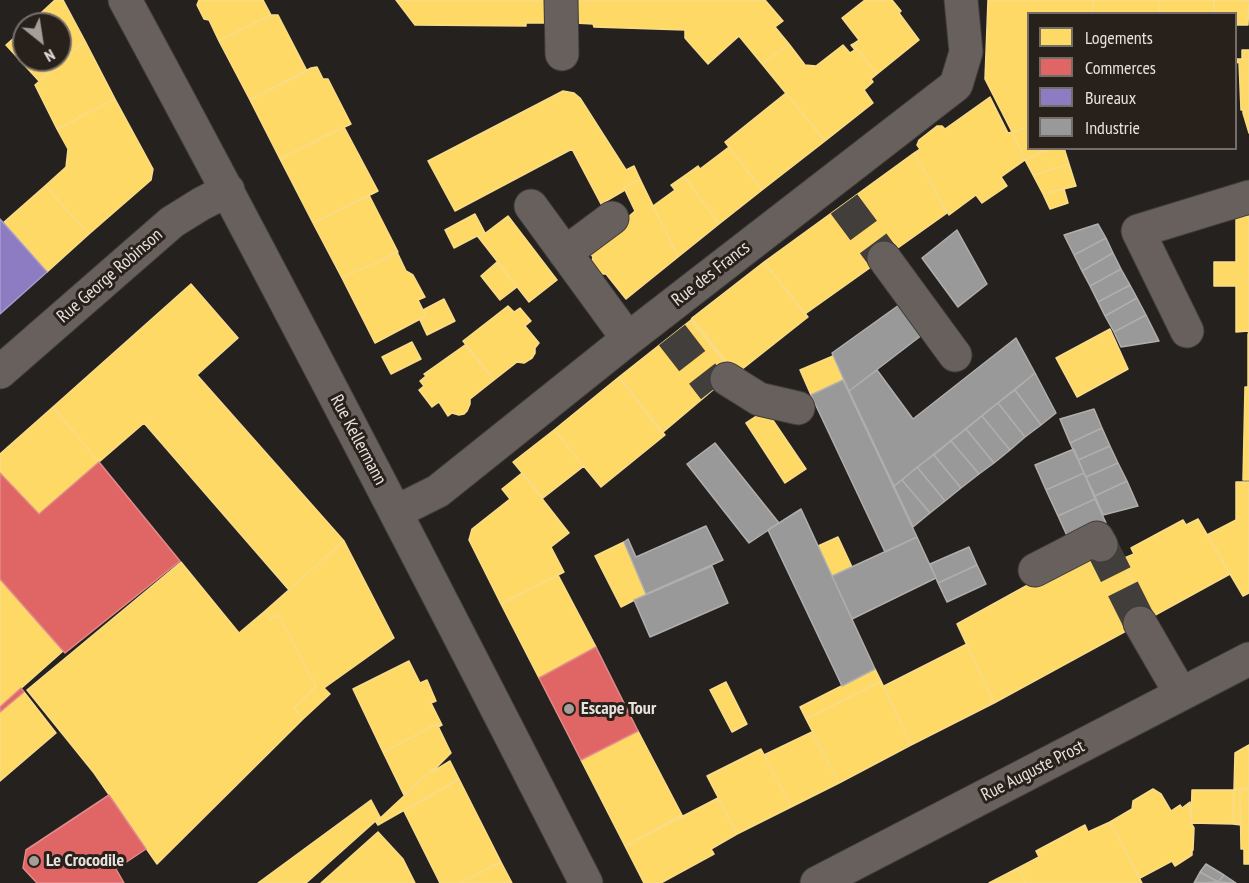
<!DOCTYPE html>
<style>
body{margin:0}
#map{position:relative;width:1249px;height:883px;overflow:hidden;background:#25211e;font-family:"PT Sans Narrow",sans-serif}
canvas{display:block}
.legend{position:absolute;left:1027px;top:12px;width:210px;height:138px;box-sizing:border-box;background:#28211b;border:2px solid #746e69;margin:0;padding:8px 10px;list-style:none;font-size:18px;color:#e7e2dd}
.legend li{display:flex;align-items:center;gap:12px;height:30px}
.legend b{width:30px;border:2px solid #746e69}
.north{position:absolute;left:12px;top:12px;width:60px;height:60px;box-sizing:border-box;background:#28211b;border:2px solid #746e69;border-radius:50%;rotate:150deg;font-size:16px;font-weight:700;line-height:24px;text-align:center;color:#e7e2dd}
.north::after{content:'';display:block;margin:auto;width:21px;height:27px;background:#a39e9a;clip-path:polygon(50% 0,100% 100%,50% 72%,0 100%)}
</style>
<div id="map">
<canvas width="1249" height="883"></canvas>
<ul class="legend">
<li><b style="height:16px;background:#ffd966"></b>Logements</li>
<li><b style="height:16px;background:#e06666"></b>Commerces</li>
<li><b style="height:16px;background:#8e7cc3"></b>Bureaux</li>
<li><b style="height:16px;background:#999"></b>Industrie</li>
</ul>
<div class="north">N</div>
</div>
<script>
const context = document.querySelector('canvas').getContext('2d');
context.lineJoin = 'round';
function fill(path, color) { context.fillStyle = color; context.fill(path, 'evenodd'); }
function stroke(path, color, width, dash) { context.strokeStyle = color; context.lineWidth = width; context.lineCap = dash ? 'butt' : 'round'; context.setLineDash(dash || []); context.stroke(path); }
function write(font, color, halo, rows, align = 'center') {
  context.font = font + ' "PT Sans Narrow",sans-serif'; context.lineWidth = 6; context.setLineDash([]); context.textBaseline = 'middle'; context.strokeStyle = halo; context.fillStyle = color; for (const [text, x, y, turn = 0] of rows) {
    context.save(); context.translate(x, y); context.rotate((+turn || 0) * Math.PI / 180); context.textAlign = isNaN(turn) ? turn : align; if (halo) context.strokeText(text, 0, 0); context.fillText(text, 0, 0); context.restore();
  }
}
const homes = new Path2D(`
 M55 0H63L85 41 39 81 6 45 24 29V60H60V24H29Z
 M199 0H263L271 15 219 41 209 20 204 19 197 5Z
 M396 0H546V23H526V26L415 25Z
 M575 0H765L783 21 775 27 789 44 762 64 739 36 708 64 685 38V30L594 27 593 24 575 23Z
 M865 0H892L901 11 899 13 919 40 877 74 853 44 859 40 842 18Z
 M988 0H1093V14H1028V127L1012 132 985 79Z
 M1093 0H1159V14H1093Z
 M1159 0H1214V14H1159Z
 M1214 0H1249L1248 25H1236V14H1214Z
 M271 15H278L307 71 250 100 219 41Z
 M85 41 115 99 57 129 35 85Z
 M789 44 805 65 816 66 843 45 850 53 855 50 851 45 853 44 877 74 871 79 873 82 864 90 873 103 825 141 762 64Z
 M1242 50H1249V59H1242Z
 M1236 59H1249V111L1243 113V110H1241L1239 62 1236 63Z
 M317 67 323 79H328L351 124 325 136 280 159 250 100 311 68Z
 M563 91 574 93 580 98 626 170 634 166 640 179 624 188 625 190 601 204 572 149 455 211 428 161Z
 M786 93 825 141 762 190 725 142Z
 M990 97 1008 133 1012 132 1025 160 1001 177 1007 186 982 203 976 195 949 215 914 153 920 149 917 145 919 140 937 126H942L945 129Z
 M115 99 153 169 151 180 89 234 45 186 66 167 68 149 57 129Z
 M1249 111V133L1243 113Z
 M344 127 378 191 313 223 280 159Z
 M1028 127V148H1050L1025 160 1012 132Z
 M729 147 762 190 719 224 684 176 698 166 700 169Z
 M1050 148H1064L1069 164 1033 175 1025 160Z
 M914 153 947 213 805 314 764 262Z
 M1069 164 1076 186 1043 194 1033 175Z
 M684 176 719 224 678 257 653 206 675 190 671 185Z
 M640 179 678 257 626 299 606 274H598L591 265 593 257 589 252 635 211 624 188Z
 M45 186 89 234 47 272 3 223Z
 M1064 189 1068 203 1050 209 1043 194Z
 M369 195 398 252 368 267 367 266 342 278 313 223Z
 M475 214 485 233 479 238 477 236 454 248 445 230Z
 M508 216 557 280 529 302 479 238Z
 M1236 216H1249V334L1248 331 1236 332V286H1214V262H1236Z
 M397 252 406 271 413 275 425 297 418 300 426 316 375 343 342 278 367 266 368 267Z
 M497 262 517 287 500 300 481 276Z
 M764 262 808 317 736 374 692 318Z
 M191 284 238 338 197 375 344 541 289 590 144 423 99 462 53 407Z
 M444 299 455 321 427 335 420 320 426 316 423 310Z
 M508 306 514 312 520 308 531 321 525 326 539 343 535 348V353L532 358 524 363 517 362 494 380 463 341Z
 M692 318 736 374 733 373 691 320Z
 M691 320 733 373 662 433 619 377Z
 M1110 329 1128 369 1077 397 1056 358Z
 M1248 334H1249V387H1248Z
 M412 342 421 359 391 374 382 357Z
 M465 345 494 380 470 399V404L467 411 464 414 459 415 452 413 448 416 439 402 432 407 419 390 424 386 420 381 426 376 424 374Z
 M833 356 843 380 811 395 800 370Z
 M619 377 665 435 601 487 554 430Z
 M1245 387H1249V480H1243Z
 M53 407 99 462 39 514 0 473V454Z
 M766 410 806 469 785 483 746 423Z
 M554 430 584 466 543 498 513 462Z
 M522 473 569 533 551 547 564 572 501 604 469 540 472 529 510 499 502 489Z
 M1236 482H1249V593L1243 596 1207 535 1236 520Z
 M1198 519 1230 574 1148 619 1122 559 1134 554 1131 548 1183 520 1186 525Z
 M838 537 852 567 832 576 818 546Z
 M1113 538 1148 619 994 703 957 624Z
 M344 541 394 638 324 688 330 694 303 719 294 708 316 686 278 615 270 620 265 611Z
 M624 542 646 594 621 607 595 556Z
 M181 562 239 633 265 611 270 620 278 615 316 686 294 708 303 719 157 864 94 773 27 690Z
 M558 575 596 647 539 678 501 604Z
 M0 579 63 651 0 707Z
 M967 644 994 703 911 745 884 686Z
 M409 661 420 683 427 680 436 701 431 703 442 725 438 727 437 724 383 752 353 689Z
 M875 669 881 681 806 719 800 707Z
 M881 681 911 745 839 783 806 719Z
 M726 682 747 724 732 732 710 690Z
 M24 692 56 733 0 781V712Z
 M437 724 451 753 432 772 450 761 459 779 378 825 376 822 433 769 404 795 383 752Z
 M638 731 682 815 625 846 581 760Z
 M812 732 839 783 791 807 764 755Z
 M1249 745V789L1234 790 1235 753Z
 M761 749 791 807 737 834 707 776Z
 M459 779 501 862 460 883H440L404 811Z
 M1153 789 1161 794 1171 811 1180 805 1182 808 1190 802 1191 823 1194 828 1193 850 1192 851V855L1175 866 1172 861 1140 878 1110 822 1132 809 1133 801Z
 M1240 789 1241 825 1233 824 1234 790Z
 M1240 789H1249V864H1244V849H1241Z
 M1192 790H1234L1233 824 1191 823Z
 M718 798 737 834 711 849 714 854 661 883H644L625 846Z
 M371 800 380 817 306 883H258Z
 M1110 822 1142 883H1026L1018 868 1039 857 1036 851 1085 825 1088 832Z
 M378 832 403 859 415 883H321Z
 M501 862 512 883H460Z
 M1018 868 1026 883H989Z`);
fill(homes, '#ffd966');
stroke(homes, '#f8dc8a', 1.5);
const shops = new Path2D(`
 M99 462 180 561 65 653 0 579V473L39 514Z
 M596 647 638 731 581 760 539 678Z
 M21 688 24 692 0 712V707Z
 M109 795 146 849 116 869 124 883H37L23 868 26 850Z`);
fill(shops, '#e06666');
stroke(shops, '#e28b8a', 1.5);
const offices = new Path2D(`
 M0 219 47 272 0 314Z`);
fill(offices, '#8e7cc3');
stroke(offices, '#a99bcb', 1.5);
const industry = new Path2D(`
 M1098 224 1106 238 1074 255 1064 235Z
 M957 230 987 284 958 307 922 258Z
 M1106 238 1113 253 1082 271 1074 255Z
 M1113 253 1121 269 1090 286 1082 271Z
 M1121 269 1130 285 1098 302 1090 286Z
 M1130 285 1137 298 1105 316 1098 302Z
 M1137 298 1146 315 1114 332 1105 316Z
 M899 305 922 335 849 391 832 353Z
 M1146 315 1159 341 1121 347 1114 332Z
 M1016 338 1035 373 894 486 849 391 877 370 913 419Z
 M1035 373 1056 413 1041 425 1015 390Z
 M843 380 917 537 885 552 811 395Z
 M1015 390 1041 425 1025 437 998 403Z
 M998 403 1025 437 1010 450 982 416Z
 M1094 409 1102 428 1070 443 1060 419Z
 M982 416 1010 450 994 463 966 429Z
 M1102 428 1110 446 1078 460 1070 443Z
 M966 429 994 463 979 474 951 441Z
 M951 441 979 474 961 488 934 455Z
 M715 443 779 523 749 543 687 464Z
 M1110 446 1118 463 1086 477 1078 460Z
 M1074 449 1084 473 1046 490 1035 465Z
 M934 455 961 488 945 501 917 467Z
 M1118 463 1127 481 1095 496 1086 477Z
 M917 467 945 501 930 513 902 480Z
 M1084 473 1095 499 1058 516 1046 490Z
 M902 480 930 513 913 527 894 486Z
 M1127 481 1138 506 1103 515 1095 496Z
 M1095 499 1106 523 1069 540 1058 516Z
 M801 509 875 669 842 686 768 530Z
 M706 526 723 560 646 594 624 542 628 539 636 557Z
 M917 537 936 578 852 619 832 576Z
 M969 547 977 565 938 583 930 564Z
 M977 565 986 584 947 602 938 583Z
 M712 566 728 603 650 637 634 600Z
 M1206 864 1224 875 1218 882 1200 872Z
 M1200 872 1218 882 1194 883Z
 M1224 875 1236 883 1218 882Z`);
fill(industry, '#999');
stroke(industry, '#b0afad', 1.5);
stroke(new Path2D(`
 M844 204 884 258
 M672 335 714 389
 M1101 545 1140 623`), '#423e3b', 33, [33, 16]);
const minor = new Path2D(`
 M125 0C283 292 435 587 586 883
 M561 0 562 54
 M531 206 628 339
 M565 253 612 218
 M884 258 955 355
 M1187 331 1138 231 1249 197
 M0 372 172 222 201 204 228 190
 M727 379 759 399 798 408
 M396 512 438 491 628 339 956 85 966 52 961 0
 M1035 570 1097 538 1101 545
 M1140 623 1181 694
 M817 883 1249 659`);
stroke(minor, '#3f3c3a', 35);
stroke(minor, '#67605d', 33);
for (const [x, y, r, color] of [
 [569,709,6,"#a39e9a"],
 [34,861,6,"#a39e9a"]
]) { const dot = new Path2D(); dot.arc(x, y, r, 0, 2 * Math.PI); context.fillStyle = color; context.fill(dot); stroke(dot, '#28211b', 2); }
write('18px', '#e7e2dd', '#28211b', [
 ["Rue des Francs",711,274,-38],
 ["Rue George Robinson",110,276,-41],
 ["Rue Kellermann",358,440,62],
 ["Rue Auguste Prost",1033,771,-27]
]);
write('bold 18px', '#e7e2dd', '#28211b', [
 ["Escape Tour",581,709],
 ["Le Crocodile",46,861]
], 'left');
</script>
